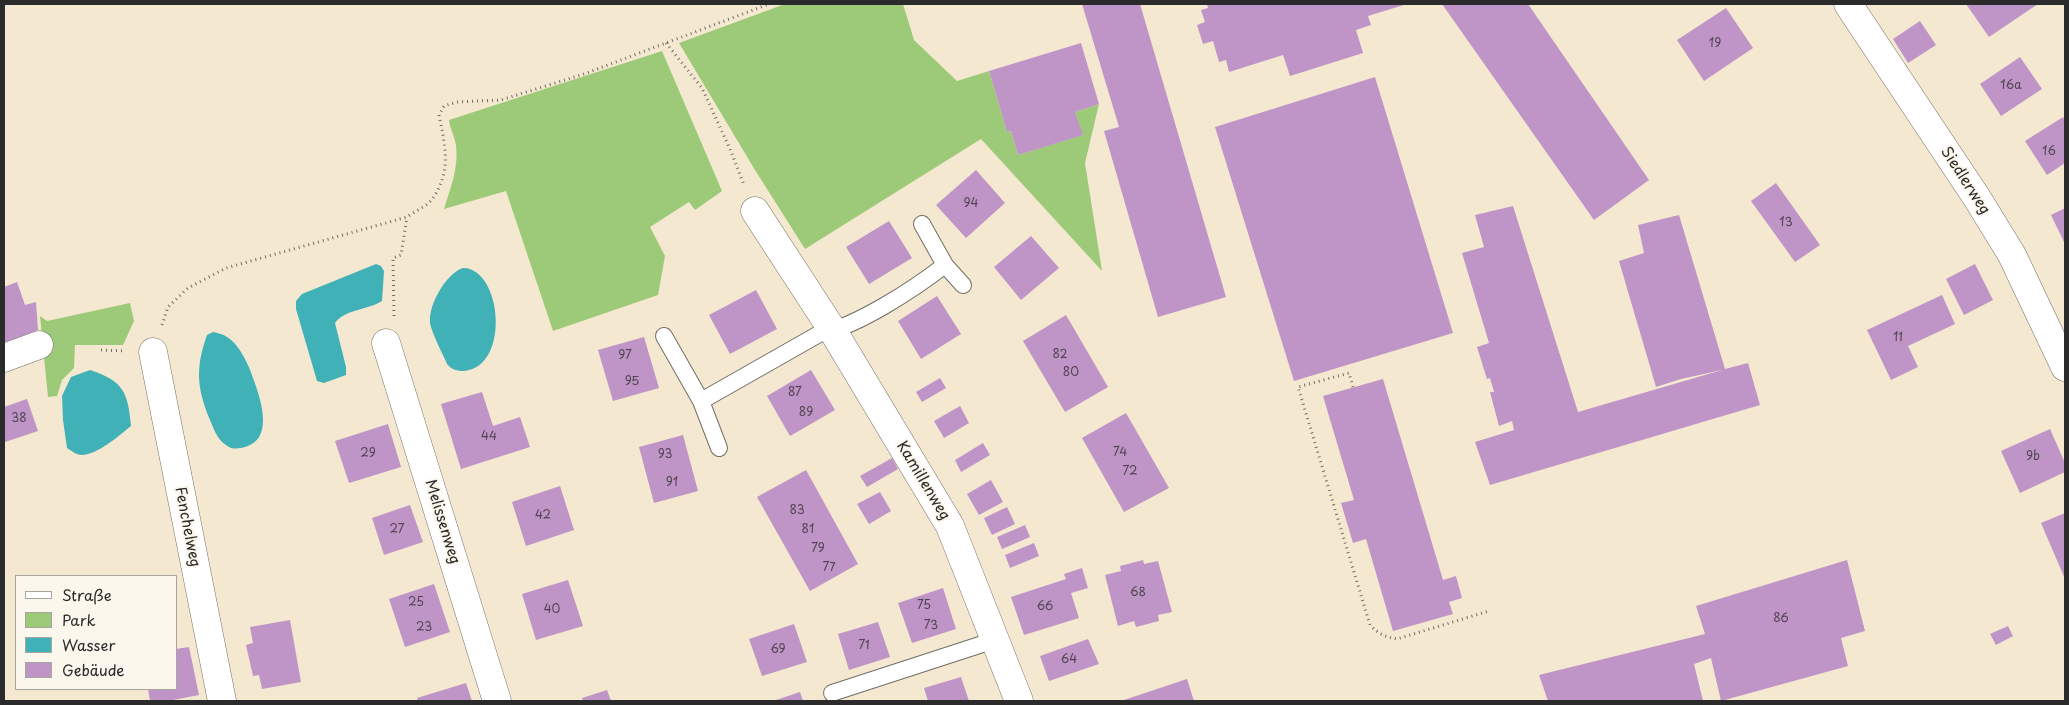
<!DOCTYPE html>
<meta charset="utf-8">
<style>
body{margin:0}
#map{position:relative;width:2069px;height:705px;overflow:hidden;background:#f5e8d0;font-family:"Playpen Sans",sans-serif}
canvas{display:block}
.frame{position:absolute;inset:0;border:5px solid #2b2b2b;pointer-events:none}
.legend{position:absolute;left:15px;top:575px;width:162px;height:115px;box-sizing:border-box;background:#fbf7ec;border:1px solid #a8a59f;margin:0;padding:6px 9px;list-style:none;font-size:15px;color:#2b2b2b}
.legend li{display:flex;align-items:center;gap:10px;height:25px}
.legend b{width:25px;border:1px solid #a8a59f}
</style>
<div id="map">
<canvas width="2069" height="705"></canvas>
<div class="frame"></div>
<ul class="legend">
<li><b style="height:6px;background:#fff"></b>Straße</li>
<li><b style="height:14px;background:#9dca78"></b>Park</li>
<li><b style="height:14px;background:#41b1b8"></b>Wasser</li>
<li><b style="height:14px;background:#bf94c7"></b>Gebäude</li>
</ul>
</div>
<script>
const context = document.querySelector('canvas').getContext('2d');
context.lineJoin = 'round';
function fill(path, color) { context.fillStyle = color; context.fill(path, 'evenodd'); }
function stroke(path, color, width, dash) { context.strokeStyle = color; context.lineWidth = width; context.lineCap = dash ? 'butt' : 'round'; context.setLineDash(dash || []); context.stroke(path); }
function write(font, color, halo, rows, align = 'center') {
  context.font = font + ' "Playpen Sans",sans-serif'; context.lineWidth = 4; context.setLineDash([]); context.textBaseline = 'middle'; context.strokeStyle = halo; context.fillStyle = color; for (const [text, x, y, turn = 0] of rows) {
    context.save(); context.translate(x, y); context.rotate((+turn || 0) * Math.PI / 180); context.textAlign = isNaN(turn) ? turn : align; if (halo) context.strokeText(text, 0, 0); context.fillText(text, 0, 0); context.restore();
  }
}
fill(new Path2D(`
 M785 4H903L914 40 957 81 989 71 1007 132 1011 131 1018 155 1082 135 1075 112 1099 104 1085 163 1102 271 981 139 805 249 755 170 679 43Z
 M662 51 722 191 695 210 689 202 650 227 665 256 658 295 553 331 506 191 444 209C450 189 459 168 456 146 455 137 450 129 449 120Z
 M130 303 134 321 123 345H75L74 368 62 380 57 396 48 397 40 316 47 321Z`), '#9dca78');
fill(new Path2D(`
 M376 264 381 266 384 271 382 301C368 310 345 309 335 323L346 367V375L324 383 317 381 296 309V301L302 294Z
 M463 268C502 268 511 367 464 371 457 371 452 370 447 364 442 352 435 340 431 327 425 309 446 273 463 268Z
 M213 332C217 333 223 334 227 337 239 344 249 365 253 378 260 397 274 436 248 446 242 448 234 450 229 447 218 441 215 432 210 420 197 388 195 369 207 335Z
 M90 370C124 381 128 393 131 426 120 435 97 455 82 455 76 455 72 451 67 448L63 420 62 396 71 377Z`), '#41b1b8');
fill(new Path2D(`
 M1082 4H1140L1226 297 1158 317 1104 131 1119 127Z
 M1207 4H1407L1368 16 1371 25 1356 30 1363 53 1290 76 1283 55 1229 72 1226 60 1219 62 1213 41 1203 44 1197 25 1205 22 1201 10 1208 8Z
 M1442 4H1528L1649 180 1594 220Z
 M1966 4H2038L1989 37Z
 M1726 8 1753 48 1704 81 1677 40Z
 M1920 21 1936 45 1908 63 1893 39Z
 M1081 43 1099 104 1075 112 1083 135 1018 155 1011 131 1007 132 989 71Z
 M2020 57 2042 89 2001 116 1980 84Z
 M1375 77 1453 333 1294 381 1215 127Z
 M2063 117 2065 121V163L2047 175 2025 141Z
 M976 170 1005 203 966 238 936 205Z
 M1776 183 1820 245 1795 262 1751 201Z
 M1513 206 1578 412 1722 370 1681 379 1656 387 1619 261 1644 253 1638 225 1679 215 1725 369 1748 363 1760 405 1490 485 1475 442 1514 430 1512 421 1499 426 1490 392H1494L1490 378 1487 379 1477 347 1489 343 1462 253 1484 247 1475 215Z
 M2065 208V244L2051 215Z
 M889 221 912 258 869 284 846 247Z
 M1031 236 1059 268 1021 300 994 267Z
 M1975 264 1993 300 1964 315 1946 279Z
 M17 282 25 305 36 302 38 330 4 343V287Z
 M756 290 777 329 730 354 709 315Z
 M1942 295 1955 324 1908 346 1918 367 1891 380 1867 330Z
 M937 296 961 334 921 359 898 321Z
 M1066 315 1108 387 1065 412 1023 341Z
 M644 337 659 388 613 401 598 350Z
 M811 370 835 410 790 436 767 396Z
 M940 378 946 388 922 402 916 392Z
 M1383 379 1443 580 1456 576 1462 598 1449 602 1453 614 1393 631 1366 539 1353 543 1341 503 1354 500 1323 396Z
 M482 392 493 426 520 417 530 447 461 469 441 404Z
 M27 399 38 431 5 442 4 407Z
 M960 406 969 423 944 438 934 421Z
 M1126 413 1169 488 1124 512 1082 438Z
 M388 424 401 467 349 483 335 441Z
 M2050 429 2065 463V472L2020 493 2001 451Z
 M683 435 698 491 654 503 639 447Z
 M983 443 990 455 961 472 955 460Z
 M892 458 898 469 867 487 860 476Z
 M806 470 858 564 810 591 757 497Z
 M991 480 1003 502 979 515 967 494Z
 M560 486 574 530 526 546 512 502Z
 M880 492 891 511 869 524 857 504Z
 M410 505 423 542 384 555 372 518Z
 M1007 507 1015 524 992 535 984 518Z
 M2065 513V579L2041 523Z
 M1025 525 1030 537 1002 549 997 537Z
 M1034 543 1039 556 1010 568 1005 555Z
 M1143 560 1144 564 1158 561 1172 612 1158 615 1159 621 1136 627 1134 621 1118 626 1105 575 1121 571 1120 566Z
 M1847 560 1865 631 1841 638 1848 666 1721 701 1711 658 1694 664 1703 701H1548L1539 675 1705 634 1696 606Z
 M1082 568 1088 588 1071 593 1079 618 1024 635 1011 597 1066 579 1064 574Z
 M568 580 583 626 536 640 522 594Z
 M434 584 450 632 405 647 389 599Z
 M943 588 956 629 912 643 898 603Z
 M290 620 301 682 262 689 259 675 253 676 246 645 253 643 250 627Z
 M878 622 890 657 849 670 838 634Z
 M794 624 807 662 762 676 749 639Z
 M2008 626 2013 636 1996 645 1990 634Z
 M1088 639 1099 664 1049 681 1040 656Z
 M189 647 199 695 168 701H150L148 689H176V649Z
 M961 677 969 701H928L924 688Z
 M1187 679 1194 701H1125L1124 700Z
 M466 683 472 701H418L417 698Z
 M607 690 611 701H583L582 698Z
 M800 692 803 701H773Z`), '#bf94c7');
const lane = new Path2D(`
 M922 224 945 265 963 285
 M664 336 701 401 719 448
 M701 401 819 334C856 327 914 289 945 265
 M832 693 995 640`);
const street = new Path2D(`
 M1848 4 1977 198 2012 255 2065 367
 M755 211 833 331 950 526 1019 701
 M386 343 497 701
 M153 352 222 701
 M4 358 39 345`);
stroke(lane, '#726d65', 18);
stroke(street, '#726d65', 29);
stroke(new Path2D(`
 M666 43 702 88 730 149 744 185
 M394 316 393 258 401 255 407 217
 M162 325 168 307 188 288 226 268 407 217C415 211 428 206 433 198 452 171 445 145 439 115L444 106 457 102 501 100 584 74 769 4
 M101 350 126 351
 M1353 387 1349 373 1298 387 1370 625C1378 634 1386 637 1397 639L1489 611`), '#726d65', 3, [1, 4]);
stroke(lane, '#fff', 16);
stroke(street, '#fff', 28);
write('12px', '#504552', null, [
 ["19",1715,44],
 ["16a",2011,86],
 ["16",2049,152],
 ["94",971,204],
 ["13",1786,223],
 ["11",1898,338],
 ["82",1060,355],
 ["97",625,356],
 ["80",1071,373],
 ["95",632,382],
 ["87",795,393],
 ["89",806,413],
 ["38",19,419],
 ["44",489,437],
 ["74",1120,453],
 ["29",368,454],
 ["93",665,455],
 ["9b",2033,457],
 ["72",1130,472],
 ["91",672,483],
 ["83",797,511],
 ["42",543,516],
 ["27",397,530],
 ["81",808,530],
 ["79",818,549],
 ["77",829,568],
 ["68",1138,593],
 ["25",416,603],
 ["75",924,606],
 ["66",1045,607],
 ["40",552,610],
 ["86",1781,619],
 ["73",931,626],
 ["23",424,628],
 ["71",864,646],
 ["69",778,650],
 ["64",1069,660]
]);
write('15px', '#2b2b2b', '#fbf7ec', [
 ["Siedlerweg",1965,181,57],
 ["Kamillenweg",923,481,59],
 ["Melissenweg",442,522,73],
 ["Fenchelweg",187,527,79]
]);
</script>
